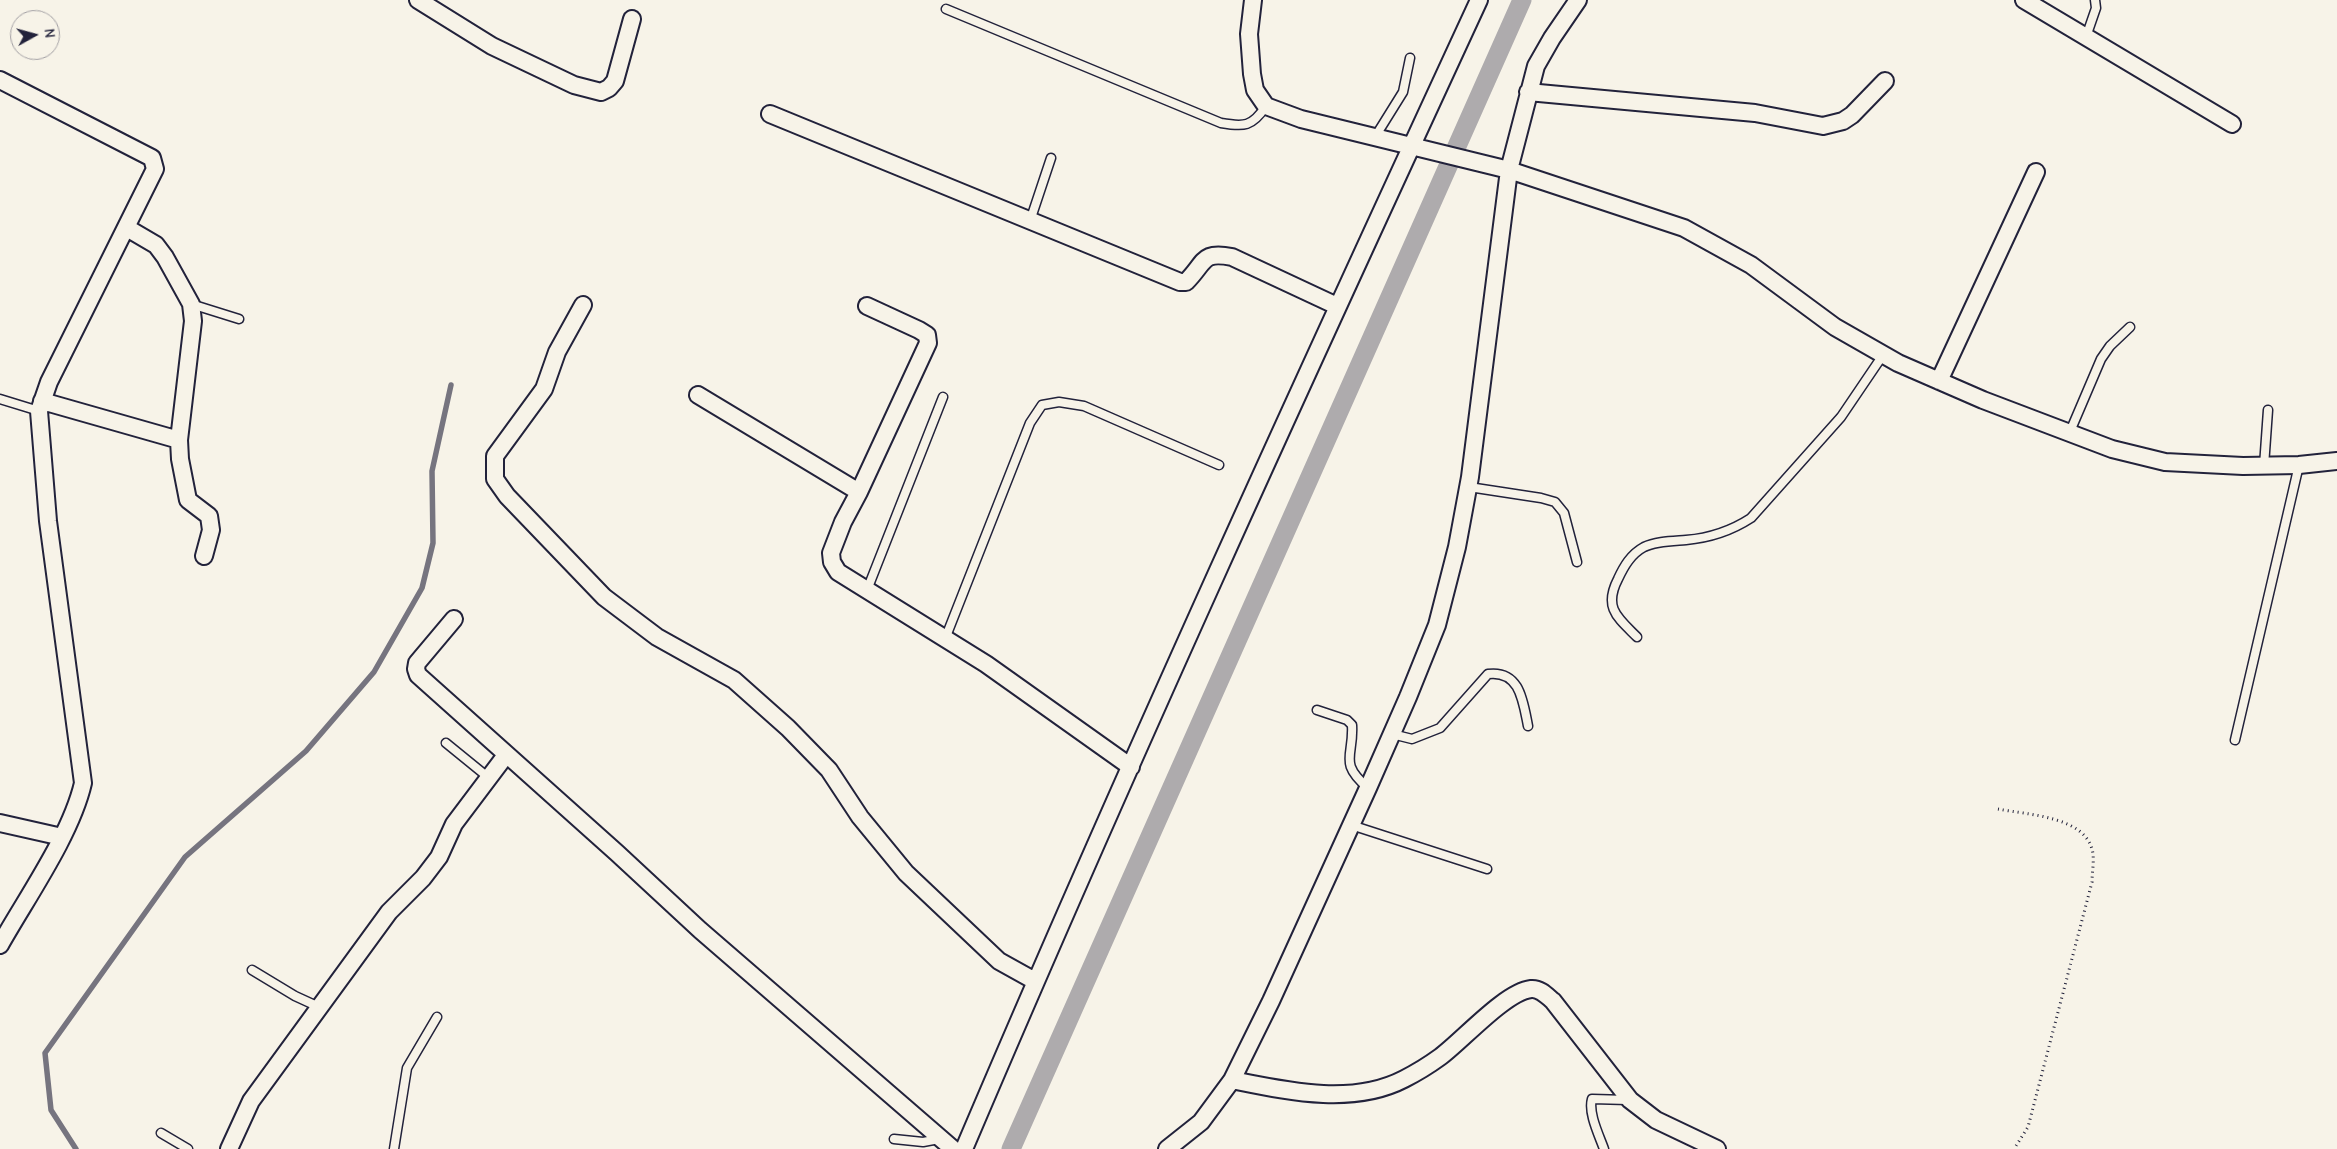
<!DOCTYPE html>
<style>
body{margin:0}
#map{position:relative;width:2337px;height:1149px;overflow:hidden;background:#f7f3e8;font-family:"Comic Neue",sans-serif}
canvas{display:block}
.north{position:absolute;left:10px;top:10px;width:50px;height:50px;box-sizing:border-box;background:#f7f3e8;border:1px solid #a29fa3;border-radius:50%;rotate:83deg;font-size:14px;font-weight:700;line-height:20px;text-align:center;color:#22223b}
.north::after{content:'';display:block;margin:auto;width:18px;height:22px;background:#22223b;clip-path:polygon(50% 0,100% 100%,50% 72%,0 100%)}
</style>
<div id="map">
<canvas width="2337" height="1149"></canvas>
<div class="north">N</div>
</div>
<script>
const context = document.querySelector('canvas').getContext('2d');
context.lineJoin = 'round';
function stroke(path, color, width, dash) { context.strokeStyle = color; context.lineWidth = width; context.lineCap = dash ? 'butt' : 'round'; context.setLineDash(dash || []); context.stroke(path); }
stroke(new Path2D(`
 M76 1149 51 1110 45 1053 185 857 306 751 374 672 422 588 433 543 432 471 451 385`), '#76747f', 5.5);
stroke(new Path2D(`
 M1011 1149 1522 0`), '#aeabad', 19);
const service = new Path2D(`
 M946 9 1221 123C1244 127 1252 127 1266 106
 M2086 37 2096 8 2095 0
 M1375 137 1403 92 1410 58
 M1030 221 1051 158
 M191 304 239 319
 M0 399 39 411
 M2069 434 2101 359 2110 346 2130 327
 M2264 466 2268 410
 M1469 487 1541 498 1555 502 1564 513 1577 562
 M867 590 943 397
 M1637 637C1618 618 1603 608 1618 579 1624 566 1631 554 1644 547 1656 541 1673 541 1686 540 1709 538 1731 531 1751 518L1841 417 1883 355
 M945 639 1030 423 1042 405 1059 402 1084 406 1219 465
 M1317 710 1347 720 1352 725C1354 757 1338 762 1368 788
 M1392 734 1412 739 1440 728 1488 674C1520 670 1523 701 1528 726
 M2235 740 2299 465
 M446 743 489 778
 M1351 825 1487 869
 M252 970 295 996 319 1007
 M161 1133 188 1149
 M894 1139 923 1142 939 1139
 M394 1149 407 1068 437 1017
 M1604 1149C1599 1135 1588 1113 1592 1099L1628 1100`);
const minor = new Path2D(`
 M418 0 492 46 574 85 601 92 609 88 615 81 632 19
 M1253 0 1249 34 1252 74 1255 90 1266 106 1301 119 1509 170 1684 228 1751 265 1835 327 1898 363 1983 400 2112 449 2165 462 2243 466 2299 465 2337 461
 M2024 0 2232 124
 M0 80 152 158 155 169 49 382 39 411 48 521 83 783C71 835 27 897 0 945
 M1528 92 1755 113 1823 126 1843 121 1852 115 1885 81
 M770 114 1180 282H1186C1206 262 1201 251 1232 257L1337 306
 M127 228 156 245 165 257 191 304 193 321 179 440 180 459 188 500 209 516 211 530 204 556
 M583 305 557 352 544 389 495 456V479L507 496 604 597 657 637 734 680 788 728 829 770 860 817 906 873 999 961 1035 981
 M867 306 919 330 927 335 928 343 859 492 843 522 831 553 832 562 838 572 986 664 1131 767
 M1939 381 2036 172
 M698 395 859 492
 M42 401 179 440
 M454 619 417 663 416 669 418 675 617 853 700 930 953 1149
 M0 823 62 837
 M1232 1080C1287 1091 1352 1106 1404 1079 1416 1073 1429 1065 1440 1057 1462 1041 1505 992 1531 989 1540 988 1547 996 1553 1001L1630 1100 1656 1120 1717 1149
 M229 1149 251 1101 389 912 423 878 439 857 454 824 506 755
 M964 1149C1128 763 1303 381 1479 0
 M1167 1149 1201 1122 1232 1080 1271 1001 1368 788 1408 697 1437 625 1457 547 1470 477 1509 170 1536 66 1552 38 1578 0`);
stroke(service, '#22223b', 11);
stroke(minor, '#22223b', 20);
stroke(new Path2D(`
 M1998 809C2028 815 2088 816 2093 854 2094 863 2092 873 2092 882L2028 1127 2014 1149`), '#22223b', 3, [1, 4]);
stroke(service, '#f7f3e8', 8);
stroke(minor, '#f7f3e8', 16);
</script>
